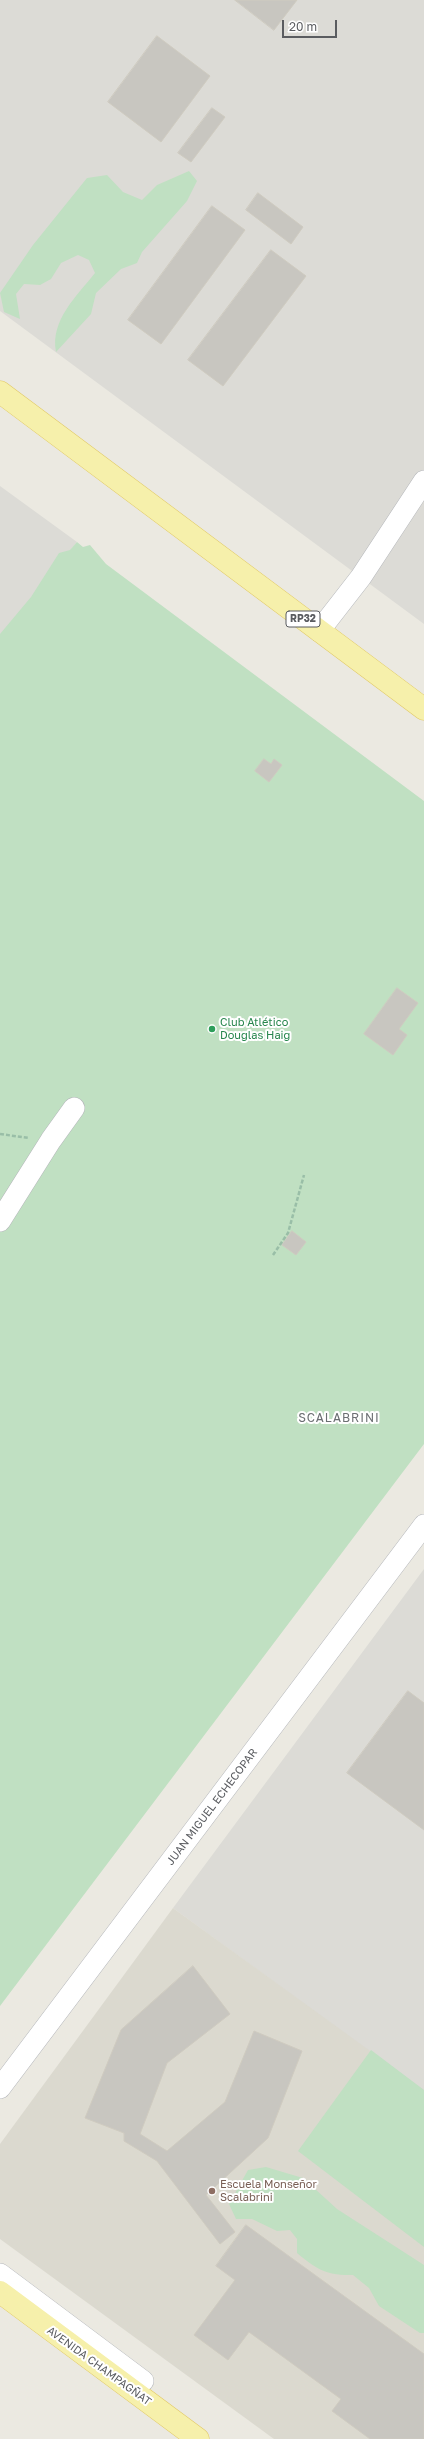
<!DOCTYPE html>
<meta charset="utf-8">
<style>
body{margin:0}
#map{position:relative;width:424px;height:2439px;overflow:hidden;background:#ebe9e1;font-family:"Golos Text",sans-serif}
canvas{display:block}
.scale{position:absolute;left:282px;top:20px;width:55px;height:18px;box-sizing:border-box;border:2px solid #5a5c60;border-top:0;padding-left:5px;font-size:12px;line-height:14px;white-space:nowrap;color:#5a5c60;-webkit-text-stroke:3px #fff;paint-order:stroke}
</style>
<div id="map">
<canvas width="424" height="2439"></canvas>
<div class="scale">20 m</div>
</div>
<script>
const context = document.querySelector('canvas').getContext('2d');
context.lineJoin = 'round';
function fill(path, color) { context.fillStyle = color; context.fill(path, 'evenodd'); }
function stroke(path, color, width, dash) { context.strokeStyle = color; context.lineWidth = width; context.lineCap = dash ? 'butt' : 'round'; context.setLineDash(dash || []); context.stroke(path); }
function write(font, color, halo, rows, align = 'center') {
  context.font = font + ' "Golos Text",sans-serif'; context.lineWidth = 4; context.setLineDash([]); context.textBaseline = 'middle'; context.strokeStyle = halo; context.fillStyle = color; for (const [text, x, y, turn = 0] of rows) {
    context.save(); context.translate(x, y); context.rotate((+turn || 0) * Math.PI / 180); context.textAlign = isNaN(turn) ? turn : align; if (halo) context.strokeText(text, 0, 0); context.fillText(text, 0, 0); context.restore();
  }
}
fill(new Path2D(`
 M0 0H424V624L0 311Z
 M0 486 77 542 0 644Z
 M424 1569V2092L173 1908Z`), '#dcdbd6');
fill(new Path2D(`
 M173 1908 424 2090V2439H274L0 2239V2144Z`), '#dbd9cf');
fill(new Path2D(`
 M189 171 197 181 187 201 142 252 137 263 121 269 96 293 91 314 56 352C50 320 77 296 95 273L89 260 78 255 61 263 51 279 40 285 24 284 16 294 20 319 4 312 0 293 33 245 87 178 107 175 123 192 142 200 157 185Z
 M77 542 83 547 90 545 106 564 424 801V1444L0 2006V634L31 597 59 553 70 550Z
 M371 2050 424 2090V2247L298 2151Z
 M266 2167 303 2178 337 2209 424 2265V2333H420L379 2306 369 2288 353 2275C327 2276 316 2269 297 2253V2239L290 2230 277 2231 252 2219H236L229 2204 248 2170Z`), '#c0e0c2');
const building = new Path2D(`
 M235 0H297L274 30Z
 M157 36 210 76 161 142 108 102Z
 M212 108 225 117 191 162 178 153Z
 M258 193 303 227 291 244 246 210Z
 M212 206 245 230 161 344 128 320Z
 M271 250 306 276 223 386 188 360Z
 M264 759 271 764 274 759 282 765 269 782 255 771Z
 M397 988 418 1003 399 1029 407 1035 393 1055 364 1034Z
 M292 1231 306 1242 296 1255 282 1245Z
 M408 1691 424 1703V1830L347 1773Z
 M193 1966 230 2014 167 2063 140 2134 167 2151 225 2102 254 2031 302 2051 268 2138 206 2195 235 2232 220 2244 157 2161 124 2141V2133L85 2118 121 2030Z
 M246 2225 424 2354V2439H370L332 2411 341 2399 249 2332 228 2360 194 2335 235 2280 216 2266Z`);
fill(building, '#c8c6c0');
stroke(building, '#cfcbc0', 1);
const minor = new Path2D(`
 M319 631 361 577 424 481
 M0 1221 51 1140 74 1108
 M0 2088 424 1525
 M0 2274 143 2381`);
const major = new Path2D(`
 M0 392 424 709
 M0 2292 198 2439`);
stroke(minor, '#b4b6ba', 22);
stroke(major, '#e1c864', 23);
stroke(new Path2D(`
 M0 1134 29 1138
 M273 1255 288 1233 304 1175`), '#99bea7', 2.5, [4, 2]);
stroke(minor, '#fff', 21);
stroke(major, '#f6f0ab', 22);
for (const [x, y, r, color] of [
 [212,1029,4,"#2e9e5b"],
 [212,2191,4,"#8d6e63"]
]) { const dot = new Path2D(); dot.arc(x, y, r, 0, 2 * Math.PI); context.fillStyle = color; context.fill(dot); stroke(dot, '#fff', 1.5); }
for (const [x, y, w] of [
 [303,619,34]
]) { const box = new Path2D(); box.roundRect(x - w / 2, y - 8, w, 16, 3); context.fillStyle = '#fff'; context.fill(box); stroke(box, '#5a5c60', 1); }
write('bold 10px', '#5a5c60', null, [
 ["RP32",303,619]
]);
write('11px', '#27864d', '#fff', [
 ["Club Atlético",220,1023],
 ["Douglas Haig",220,1036]
], 'left');
write('11px', '#5a5c60', '#fff', [
 ["JUAN MIGUEL ECHECOPAR",212,1807,-53],
 ["AVENIDA CHAMPAGÑAT",99,2366,36]
]);
write('11px', '#785e54', '#fff', [
 ["Escuela Monseñor",220,2185],
 ["Scalabrini",220,2198]
], 'left');
context.letterSpacing = '1px';
write('12px', '#6b6e72', '#fff', [
 ["SCALABRINI",339,1418]
]);
context.letterSpacing = '0px';
</script>
